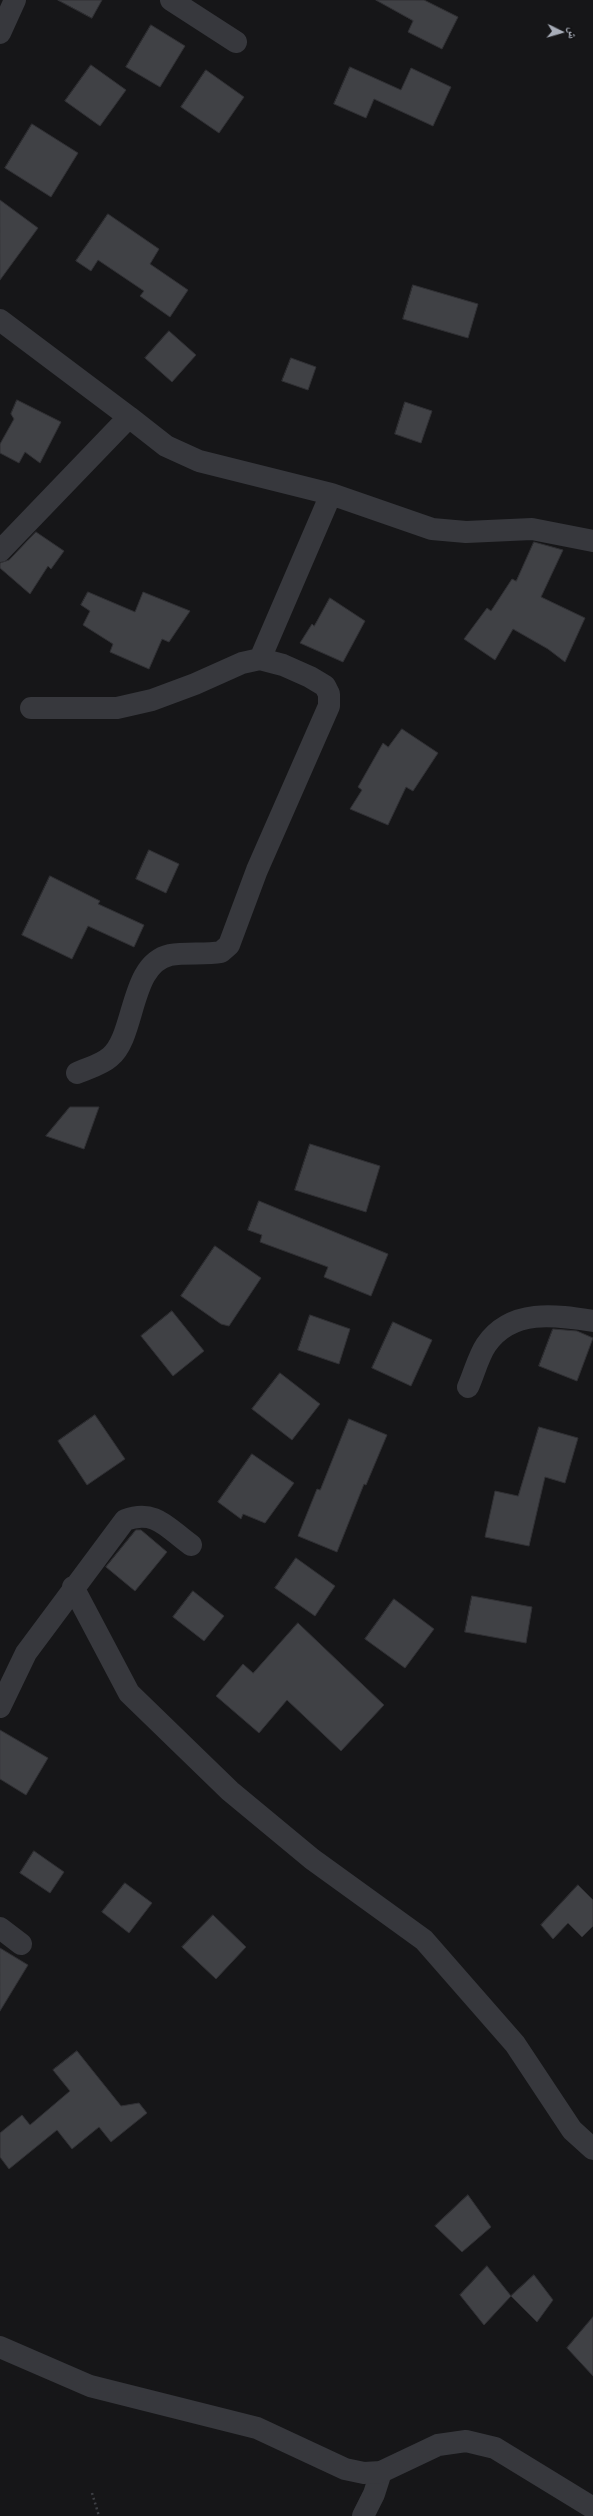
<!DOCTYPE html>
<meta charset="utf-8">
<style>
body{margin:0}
#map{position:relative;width:593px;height:2516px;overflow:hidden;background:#161618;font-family:"Public Sans","Noto Naskh Arabic",sans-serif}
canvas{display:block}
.north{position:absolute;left:541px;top:12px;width:40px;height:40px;-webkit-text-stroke:3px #111113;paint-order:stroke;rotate:95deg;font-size:11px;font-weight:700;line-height:16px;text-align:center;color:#a8adb8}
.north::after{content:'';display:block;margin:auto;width:14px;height:18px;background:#a8adb8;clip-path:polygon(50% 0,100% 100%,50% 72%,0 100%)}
</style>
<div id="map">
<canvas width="593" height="2516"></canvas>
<div class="north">ش</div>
</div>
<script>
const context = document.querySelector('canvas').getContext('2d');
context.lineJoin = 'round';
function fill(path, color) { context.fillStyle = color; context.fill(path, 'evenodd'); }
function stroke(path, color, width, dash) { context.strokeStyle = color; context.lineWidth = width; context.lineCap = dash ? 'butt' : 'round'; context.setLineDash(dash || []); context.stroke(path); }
const building = new Path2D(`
 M58 0H102L92 18Z
 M376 0H424L458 17 442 49 408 32 413 21Z
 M151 25 185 46 160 87 126 67Z
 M91 65 126 90 100 126 65 101Z
 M350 67 401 90 411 68 451 87 433 126 374 99 366 118 334 104Z
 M206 70 244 97 219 133 181 107Z
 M32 124 78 153 51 197 5 168Z
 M0 200 38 228 0 280Z
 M108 214 159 249 150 264 188 290 170 317 140 296 144 291 98 260 91 271 76 261Z
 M413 285 478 304 468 338 403 319Z
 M169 331 196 355 172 382 145 358Z
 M291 358 316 367 308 390 282 381Z
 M17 400 61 422 40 463 25 452 19 463 0 453V444L14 419 11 414Z
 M405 402 432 411 421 443 395 434Z
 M36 532 64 551 51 569 48 566 30 594 0 568V563L9 560Z
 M534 542 563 550 541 597 585 618 565 662 548 649 513 629 495 660 464 639 487 608 491 611 512 579 516 581Z
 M88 592 135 612 143 592 190 611 169 642 162 639 149 669 110 652 113 644 83 625 90 611 81 605Z
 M330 598 365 621 343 662 300 643 312 624 314 626Z
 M402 729 438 753 413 791 406 787 388 825 350 809 362 790 358 787 383 743 388 747Z
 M149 850 179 864 166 893 136 879Z
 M50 876 100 901 98 904 144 925 134 947 88 926 72 959 22 935Z
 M70 1107H99L84 1149 46 1136Z
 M310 1144 380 1166 366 1212 295 1190Z
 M259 1201 388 1254 371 1296 324 1277 328 1267 260 1242 262 1235 248 1230Z
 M215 1246 261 1278 229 1326 221 1324 181 1296Z
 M172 1311 204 1351 173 1376 141 1336Z
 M310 1315 350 1329 339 1364 298 1350Z
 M393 1322 432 1340 411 1386 372 1368Z
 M553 1329 577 1331 593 1338 577 1381 539 1366Z
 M280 1373 320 1404 292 1440 252 1409Z
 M95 1415 125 1459 87 1485 58 1441Z
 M349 1419 387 1435 366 1485 364 1484 337 1552 298 1536 317 1489 320 1490Z
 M539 1427 578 1438 565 1483 545 1477 529 1546 485 1537 495 1491 518 1496Z
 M252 1454 294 1483 265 1523 243 1514 241 1519 218 1502Z
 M136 1530H141L167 1552 135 1591 106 1567Z
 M296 1558 335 1586 315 1616 275 1588Z
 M193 1591 224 1616 204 1641 173 1617Z
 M472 1596 532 1607 526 1643 465 1632Z
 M394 1599 434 1629 405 1668 365 1639Z
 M298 1623 384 1705 341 1751 287 1700 259 1733 216 1696 243 1664 253 1673Z
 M0 1730 48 1758 26 1795 0 1779Z
 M34 1851 64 1872 50 1893 20 1873Z
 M125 1883 152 1903 129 1933 102 1912Z
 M578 1885 593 1900V1926L582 1937 568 1923 553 1939 541 1925Z
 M213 1915 246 1947 216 1979 182 1947Z
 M0 1948 28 1965 0 2011Z
 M77 2051 121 2106 139 2103 147 2113 111 2142 99 2127 72 2149 57 2130 9 2169 0 2157V2133L22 2115 30 2125 70 2091 53 2070Z
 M468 2195 491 2227 462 2252 435 2226Z
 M487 2266 511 2296 484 2325 460 2295Z
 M534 2275 553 2300 537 2322 511 2296Z
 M593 2317V2376L567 2348Z`);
fill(building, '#404145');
stroke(building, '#303034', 1);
stroke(new Path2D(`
 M92 2493 99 2516`), '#3d3f44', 2.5, [2, 3]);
stroke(new Path2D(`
 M171 0 236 42
 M0 33 15 0
 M0 320 129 417 0 551
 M129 417 166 446 199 461 331 494 432 529 466 532 532 529 593 541
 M260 659 331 494
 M31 708H117L152 700 195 684 242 663 260 659 283 665 310 677 325 686 329 694V706L257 870 229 945 221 952C205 955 186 952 170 955 129 964 136 1036 110 1057 101 1065 88 1068 77 1073
 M468 1387C474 1374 478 1357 486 1345 511 1308 556 1315 593 1321
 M73 1587 129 1693 230 1791 312 1859 424 1940 515 2044 572 2130 593 2149
 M0 1707 26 1653 125 1520C156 1509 167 1528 191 1545
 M0 1928 21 1944
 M363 2516 374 2494 381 2472`), '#37383d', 22);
stroke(new Path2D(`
 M0 2347 90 2386 257 2428 345 2469 364 2473 381 2472 438 2445 466 2441 495 2448 593 2508`), '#37383d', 22);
</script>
